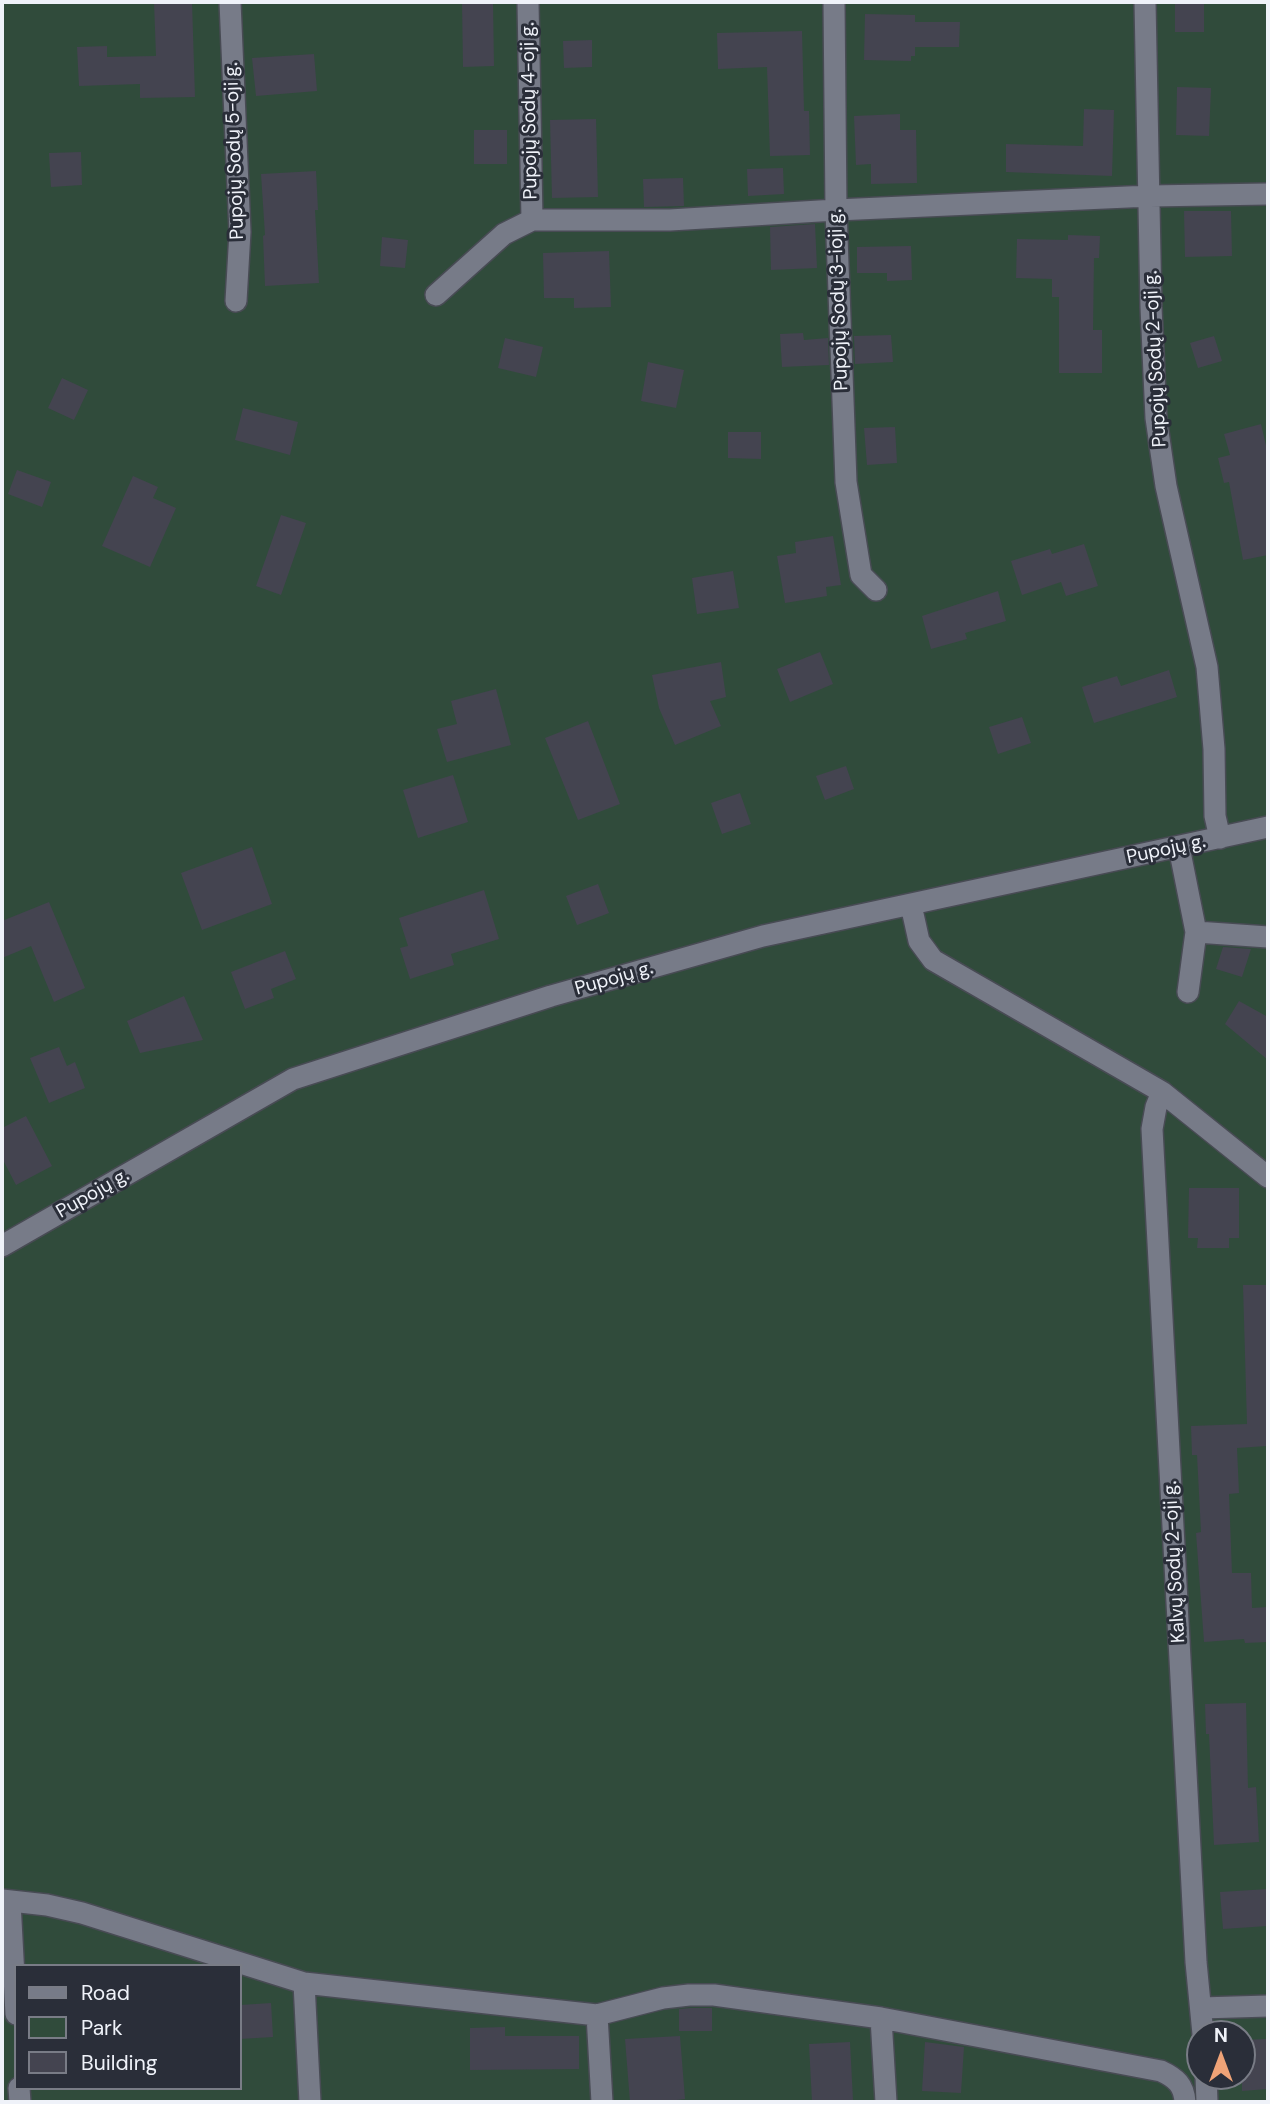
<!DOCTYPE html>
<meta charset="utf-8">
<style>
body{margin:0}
#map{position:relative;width:1270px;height:2104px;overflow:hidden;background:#2a2e39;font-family:"DM Sans",sans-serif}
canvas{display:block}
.frame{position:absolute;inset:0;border:4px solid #eff2f9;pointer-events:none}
.legend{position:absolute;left:14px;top:1964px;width:228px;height:126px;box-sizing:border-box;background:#2a2e39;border:2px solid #797c86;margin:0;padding:9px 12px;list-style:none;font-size:21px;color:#eff2f9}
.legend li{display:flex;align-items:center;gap:14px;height:35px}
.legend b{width:35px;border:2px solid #797c86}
.north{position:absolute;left:1186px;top:2020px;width:70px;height:70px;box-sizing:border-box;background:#2a2e39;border:2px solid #797c86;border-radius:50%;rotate:0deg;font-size:19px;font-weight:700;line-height:28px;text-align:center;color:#eff2f9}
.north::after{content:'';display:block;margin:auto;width:24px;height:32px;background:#efa377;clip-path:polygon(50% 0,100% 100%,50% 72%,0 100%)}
</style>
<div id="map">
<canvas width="1270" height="2104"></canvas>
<div class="frame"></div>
<ul class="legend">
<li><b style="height:9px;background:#777b88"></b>Road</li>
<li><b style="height:19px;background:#304b3b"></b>Park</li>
<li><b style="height:19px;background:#444450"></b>Building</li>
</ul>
<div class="north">N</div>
</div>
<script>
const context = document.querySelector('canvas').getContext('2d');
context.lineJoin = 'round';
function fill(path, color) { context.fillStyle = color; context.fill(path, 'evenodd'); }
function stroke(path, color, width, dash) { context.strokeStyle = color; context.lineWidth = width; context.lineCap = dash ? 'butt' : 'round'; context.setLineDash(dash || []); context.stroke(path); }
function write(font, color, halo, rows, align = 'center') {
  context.font = font + ' "DM Sans",sans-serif'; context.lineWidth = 6; context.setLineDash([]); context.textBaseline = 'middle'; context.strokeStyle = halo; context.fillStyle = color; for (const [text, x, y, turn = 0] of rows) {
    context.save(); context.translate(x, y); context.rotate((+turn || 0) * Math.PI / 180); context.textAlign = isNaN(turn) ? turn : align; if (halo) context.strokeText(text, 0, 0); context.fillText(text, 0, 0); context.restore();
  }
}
fill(new Path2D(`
 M2 2H1268V2102H2ZM16 1966H240V2088H16ZM1200 2034H1242V2076H1200Z`), '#304b3b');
fill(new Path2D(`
 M154 2H192L195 97 140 98V84L79 86 77 47 107 46V57L156 56Z
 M462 2H493L494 66 463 67Z
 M1175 3 1204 4V32H1175Z
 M865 14 915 15V22H960L959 47H915V56H911V61L864 60Z
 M802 31 804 111H809L810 155 770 156 767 67 718 69 717 33Z
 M592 40V67L564 68 563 41Z
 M314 54 317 91 256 96 252 58Z
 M1177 87 1211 88 1209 136 1176 135Z
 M1084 109 1114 110 1112 176 1006 172V144L1083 146Z
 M900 114V130H916L917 183 871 184V164L856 165 854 116Z
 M596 119 598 197 552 198 550 120Z
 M474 130H507V164H474Z
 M81 152 82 185 51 187 49 153Z
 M783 168 784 194 748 196 747 169Z
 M316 171 318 210H315L319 283 265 286 263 236 265 235 261 174Z
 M683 178 684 206 644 207 643 179Z
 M1184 211H1231L1232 256 1185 257Z
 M815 224 817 268 771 270 770 227Z
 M1068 235 1100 236 1099 258H1094L1093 330H1102V373H1059V297H1052V279L1016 278 1017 239 1068 240Z
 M382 237 408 240 405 268 380 266Z
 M911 246 912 280 887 281V273H857V247Z
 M609 251 611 307 574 308V298H544L543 253Z
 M803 333 804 340 828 338 829 365 782 367 780 334Z
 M891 335 893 362 855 364 854 336Z
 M1214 336 1222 361 1198 368 1190 343Z
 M505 338 543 347 536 377 498 368Z
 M648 362 684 370 676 408 641 401Z
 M62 378 88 390 74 420 48 408Z
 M243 408 298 422 290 455 235 440Z
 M1261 424 1268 454V555L1243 560 1229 482 1224 483 1218 458 1230 455 1224 434Z
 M895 427 897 463 867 465 864 428Z
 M728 432H761V459L728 458Z
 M17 470 51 482 42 507 8 494Z
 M133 476 158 487 153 498 176 508 150 567 102 546Z
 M281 515 306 523 281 595 256 586Z
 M833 536 841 585 826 587 827 596 785 603 777 556 796 553 795 542Z
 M1084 544 1098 586 1066 596 1061 582 1022 595 1011 561 1050 549 1052 554Z
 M733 571 739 608 697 614 692 578Z
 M998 591 1006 621 965 633 967 639 931 649 922 616Z
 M820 652 833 684 790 702 777 669Z
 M721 662 726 697 710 701 721 726 675 745 659 708 652 675Z
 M1169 670 1177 697 1094 723 1082 687 1117 676 1121 686Z
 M496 689 511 745 447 762 437 729 457 724 451 701Z
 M1022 717 1031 743 998 754 989 727Z
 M588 721 620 804 578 820 545 738Z
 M846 766 854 789 825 800 816 776Z
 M453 775 468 822 418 838 403 790Z
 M740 793 751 824 722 834 711 803Z
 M252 847 272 904 202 930 181 873Z
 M598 884 609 913 577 925 566 896Z
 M484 890 499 939 451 954 454 965 410 979 400 948 408 946 399 918Z
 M49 902 85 988 54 1002 31 946 2 958V921Z
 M1223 947 1251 949 1242 977 1216 969Z
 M285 951 296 979 271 989 274 998 245 1009 231 972Z
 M184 996 203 1040 140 1053 127 1021Z
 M1239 1001 1268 1017V1060L1225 1024Z
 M59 1047 67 1066 75 1062 85 1088 49 1103 30 1058Z
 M26 1116 52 1166 16 1185 2 1158V1128Z
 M1189 1188H1239V1238H1229V1248H1197L1198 1238H1188Z
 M1243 1285H1268V1427H1266L1267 1446 1237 1448 1239 1493 1229 1494 1232 1573H1251L1252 1608 1268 1607V1642L1245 1643 1244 1639 1204 1642 1196 1533 1201 1532 1197 1455H1192L1191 1426 1247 1424Z
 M1246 1703 1248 1788 1256 1787 1259 1842 1214 1845 1209 1734H1206L1205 1704Z
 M1268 1889V1926L1223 1929 1220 1892Z
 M271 2003 273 2037 240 2039V2005Z
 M690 2008H712V2031H679V2009Z
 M505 2027V2036H579V2069L470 2070V2028Z
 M680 2036 685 2099 677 2100V2102H630L625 2039Z
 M1268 2039V2089L1242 2091V2040Z
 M850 2042 853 2100 812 2102 809 2044Z
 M925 2042 964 2047 961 2093 922 2091Z`), '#444450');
const minor = new Path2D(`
 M230 2 240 232 236 301
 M528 2 532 220
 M834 2 836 210 846 482 861 575 876 590
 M1145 2 1151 307 1156 418 1166 486 1207 667 1214 749 1215 816 1220 838
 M436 295 504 234 532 220H670L836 210 1150 196 1268 194
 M1179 847 1196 932 1188 992
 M911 905 919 941 933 960 1162 1092 1268 1177
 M1196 932 1268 937
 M1162 1092 1156 1107 1152 1129 1196 1962 1203 2034
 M2 1246 293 1079 551 996 763 936 1268 827
 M2 1900 47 1905 82 1913 304 1983 597 2015 663 1998 689 1995H714L881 2018 1161 2071C1176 2078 1184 2085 1185 2102
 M10 1902 16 2014
 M304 1983 310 2102
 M1201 2008 1268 2006
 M597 2015 602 2102
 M881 2018 886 2102
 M1206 2076 1207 2102
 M19 2088 20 2102`);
stroke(minor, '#484b54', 24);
stroke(minor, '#777b88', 21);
write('19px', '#eff2f9', '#2a2e39', [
 ["Pupojų Sodų 4-oji g.",530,111,-91],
 ["Pupojų Sodų 5-oji g.",235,151,-92],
 ["Pupojų Sodų 3-ioji g.",839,300,-92],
 ["Pupojų Sodų 2-oji g.",1156,359,-93],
 ["Pupojų g.",1166,850,-12],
 ["Pupojų g.",614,979,-16],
 ["Pupojų g.",93,1194,-30],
 ["Kalvų Sodų 2-oji g.",1175,1562,-93]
]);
</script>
